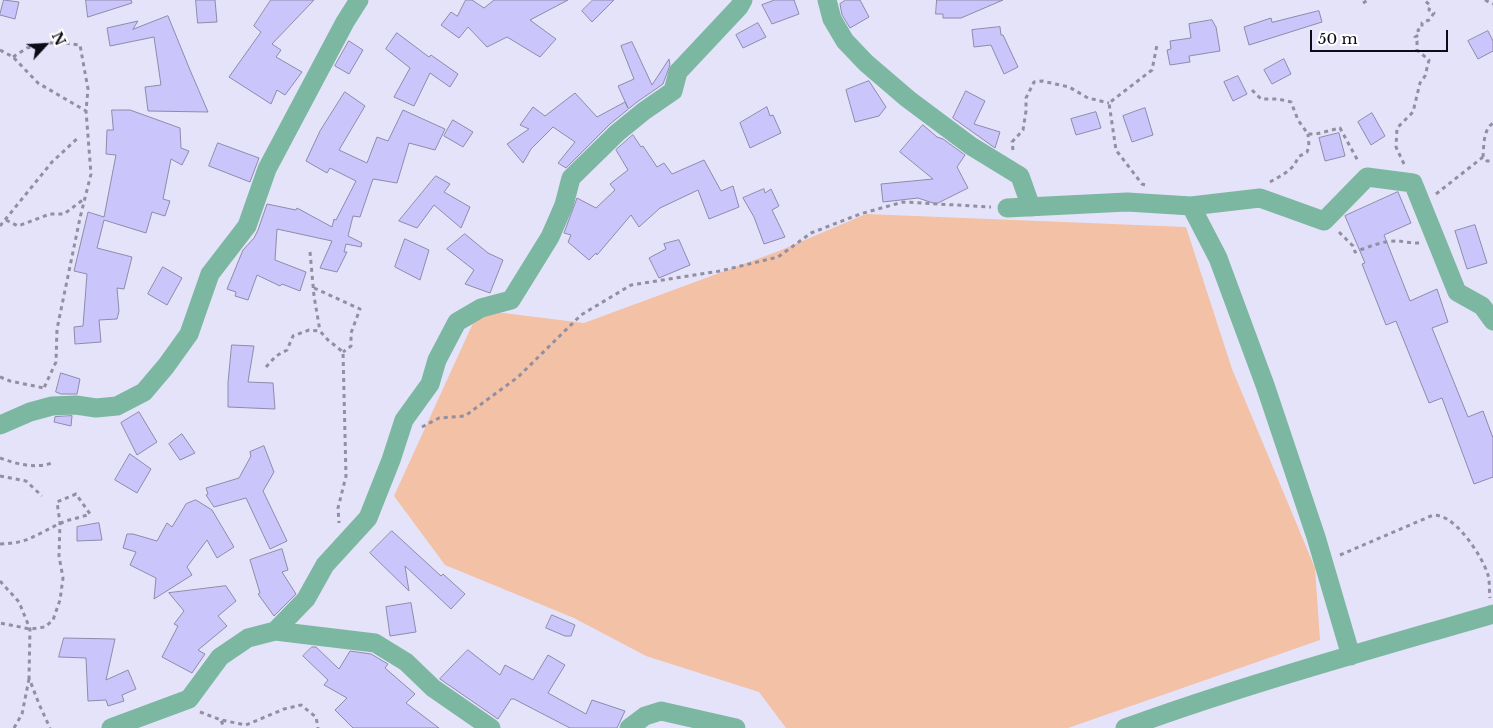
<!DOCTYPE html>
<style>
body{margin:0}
#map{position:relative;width:1493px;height:728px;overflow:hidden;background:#e5e3f9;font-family:"Libre Baskerville",serif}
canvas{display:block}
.north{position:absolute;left:20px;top:20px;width:50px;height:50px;-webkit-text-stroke:4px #fff;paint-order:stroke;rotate:65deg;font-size:14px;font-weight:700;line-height:20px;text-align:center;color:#0d0b17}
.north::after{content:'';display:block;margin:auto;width:18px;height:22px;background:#0d0b17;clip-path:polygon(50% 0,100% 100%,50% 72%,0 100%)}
.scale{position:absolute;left:1310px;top:30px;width:138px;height:22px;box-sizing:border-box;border:2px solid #0d0b17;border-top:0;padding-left:6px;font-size:15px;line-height:18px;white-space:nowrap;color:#0d0b17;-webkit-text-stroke:4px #fff;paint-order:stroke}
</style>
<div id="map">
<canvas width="1493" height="728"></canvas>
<div class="north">N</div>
<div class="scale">50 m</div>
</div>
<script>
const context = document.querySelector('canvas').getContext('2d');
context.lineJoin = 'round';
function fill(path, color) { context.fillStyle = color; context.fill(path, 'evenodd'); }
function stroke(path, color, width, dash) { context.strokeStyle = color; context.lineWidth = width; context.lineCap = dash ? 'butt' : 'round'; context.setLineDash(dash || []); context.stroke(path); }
fill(new Path2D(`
 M866 214 1186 227 1232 369 1315 568 1320 640 1068 728H786L759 692 646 656 574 618 445 565 394 496 479 310 584 323 779 251Z`), '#f2c1a6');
const building = new Path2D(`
 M4 0 19 2 15 19 0 15Z
 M86 0H131L132 3 88 17Z
 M196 0H215L217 22 198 23Z
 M271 0H314L272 44 281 50 276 57 302 72 285 95 277 90 271 104 229 77 261 32 254 26Z
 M466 0H472L484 8 494 0H568L530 20 556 39 540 57 507 37 487 47 468 27 459 38 441 25 451 12 457 16Z
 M593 0H614L592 22 582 11Z
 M775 0H794L799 14 772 24 762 5Z
 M846 0H860L869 17 850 28 842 15 840 4Z
 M937 0H1003L961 18H943V14H936Z
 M1319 11 1322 22 1249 45 1244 27 1271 18 1272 22Z
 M168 16 190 70 208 112 148 111 145 87 161 85 154 37 110 46 107 28 138 21 133 29Z
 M1212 20 1216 27 1220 51 1189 56 1190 62 1170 65 1167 50 1171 49 1170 41 1191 38 1189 24Z
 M758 23 766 37 743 48 736 35Z
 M1000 27 1001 35H1003L1018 67 1004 74 991 45 974 47 972 30Z
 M1488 31 1493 41V51L1478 59 1468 41Z
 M397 33 429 57 431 55 458 74 450 87 430 73 414 106 394 97 410 68 386 49Z
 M349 41 363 50 349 74 335 66Z
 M632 42 652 85 669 59 670 65 663 84 637 102 610 124 566 168 558 163 575 142 553 127 531 149 523 163 507 144 529 129 520 125 533 107 545 116 575 93 597 117 625 102 628 108 618 86 634 79 621 46Z
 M1284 59 1291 74 1272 84 1264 70Z
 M1238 76 1247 94 1233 101 1224 82Z
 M869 81 886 107 879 116 855 122 846 90Z
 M966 91 985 101 974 124 1000 132 995 148 953 118Z
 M345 92 365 106 339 150 367 163 377 137 388 141 403 110 445 129 435 150 409 143 397 183 373 179 360 217 353 216 348 236 362 243 361 247 346 244 344 252H347L337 272 320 268 332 241 277 229 275 260 306 272 300 291 282 284 280 286 257 275 248 300 235 296 236 292 227 289 243 250 254 238 258 230 267 204 296 210 297 208 332 227 334 219 336 220 356 181 330 168 327 173 306 161 320 131Z
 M767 107 770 116 773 115 781 133 750 148 740 123Z
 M1145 108 1153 135 1132 142 1123 116Z
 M112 110H130L180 128 181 148 189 151 182 165 171 159 163 199 170 201 165 216 152 212 146 233 104 220 97 248 132 257 124 289 117 288 119 311 117 319 99 320 101 342 75 344 74 327 83 326 87 274 74 271 88 212 104 217 116 155 106 154 107 130H113Z
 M1096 112 1101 128 1076 135 1071 119Z
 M1372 113 1385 136 1371 145 1358 122Z
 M453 120 473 132 463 147 444 136Z
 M923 125 937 137 943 139 965 155 957 167 968 188 936 204 918 198 883 202 881 184 933 179 900 152Z
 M1339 133 1345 156 1325 161 1319 138Z
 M633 135 641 147 643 146 657 167 664 163 672 174 704 160 721 191 733 186 739 207 709 219 698 190 660 208 639 227 631 215 597 255 596 253 589 260 568 242 571 235 564 233 577 198 596 208 615 190 610 184 628 170 616 150Z
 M218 143 259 158 250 182 209 166Z
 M436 176 450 184 444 192 470 207 461 228 434 205 417 228 399 221Z
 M764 189 765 193 771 189 779 206 772 210 785 237 764 244 754 217 743 198Z
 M1398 192 1411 223 1384 235 1410 301 1437 289 1448 322 1432 328 1468 417 1483 411 1493 438V477L1474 484 1442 398 1429 403 1396 321 1386 325 1362 264 1365 263 1345 216Z
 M1475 225 1487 263 1467 269 1455 231Z
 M465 234 488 253 503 260 490 293 465 284 474 270 447 249Z
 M405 239 429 250 420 280 395 267Z
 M679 240 690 265 659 278 649 258 666 249 664 244Z
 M163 267 182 278 167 305 148 294Z
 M232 345 254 346 248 382 273 383 275 409 228 407V383Z
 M61 373 80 379 77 394H61L56 392Z
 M139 412 157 442 137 455 121 423Z
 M72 416 71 426 54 422 55 417Z
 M182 434 195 453 180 460 169 444Z
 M264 446 274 472 263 491 287 541 270 549 246 498 214 507 206 495 208 494 206 488 239 478 251 456 250 452Z
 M130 454 151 469 137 493 115 480Z
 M196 500 212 510 234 547 217 558 207 540 187 567 192 575 154 599 156 578 130 565 136 552 123 548 127 534H133L157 541 167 523 172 527 186 504Z
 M99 523 102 540 77 541V527Z
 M392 531 441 576 443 574 465 594 451 609 405 566 409 591 370 553Z
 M282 549 288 570 282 572 296 594 274 616 258 594 260 593 250 560Z
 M226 586 236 601 218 616 227 626 198 650 205 654 192 673 162 657 178 626 174 624 184 611 169 593Z
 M411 603 416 632 390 636 386 607Z
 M552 615 575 625 571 636H565L546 628Z
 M64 638 115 639 106 680 128 670 136 689 122 695 124 701 108 706 106 700 88 701 86 658 59 657Z
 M312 647H316L339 669 350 651 371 654 388 664 385 668 415 694 406 703 439 728H353L335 710 347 698 324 685 328 680 303 656Z
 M468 650 500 675 505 665 533 680 548 655 565 665 548 693 586 714 592 700 625 711 617 728H570L514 699H511L498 719 440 679Z`);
fill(building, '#cac5fa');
stroke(building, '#8e8aac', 1);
stroke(new Path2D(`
 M1485 0 1493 4
 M1363 3 1368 0
 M0 50 13 57 38 83 86 111
 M13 57 27 48 56 42 80 45 88 89 86 111 91 174 80 218 57 329 56 362 43 390
 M1252 90 1261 99H1278L1291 102 1298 120 1308 134H1316L1340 128 1358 161
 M1013 150 1012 142 1023 130 1026 111V98L1034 82 1042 81 1069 87 1088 98 1109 103
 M1483 157C1484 145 1483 130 1493 123
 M1404 164 1396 147 1397 128 1413 112 1420 83 1425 76 1429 60 1417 50V41L1415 37 1419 35 1418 30 1422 28V23L1429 20 1434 13 1429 10 1430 5 1424 0
 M1270 182C1282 175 1294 170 1298 157L1307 152 1309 146 1308 134
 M1145 185 1142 184 1116 150 1109 103 1152 70 1157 45
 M1436 194 1483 157 1487 161H1493
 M6 220 18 226 50 214H64L84 199
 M0 226 52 162 79 137
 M1339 232 1353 246 1355 252C1368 247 1385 240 1399 241 1405 242 1412 243 1419 243
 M310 252 314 296 320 331
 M314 288 360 309 351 333V346L343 352
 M266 367 276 356 287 350 293 336 309 330 320 331 328 340 343 352 346 476 338 508 339 523
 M0 377 10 381 44 388
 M422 427 439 418 465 416 518 377 581 315 631 285 720 271 778 257 811 233 860 214 903 202 991 207
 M0 458C17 464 34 469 52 463
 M0 476 26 481 42 496
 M0 544C29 543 35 535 59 524 69 519 80 518 90 514L76 494 57 502 60 523 59 556 63 578 60 600 53 620 45 627 30 629 0 623
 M1340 555 1431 516C1452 509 1483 557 1488 575 1490 582 1489 591 1490 598
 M0 581 19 602 30 629 29 678 39 704 50 728
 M200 712 221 720 246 725 284 709 301 705 316 717 318 728
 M221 721 225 728
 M14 728 22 714 29 679`), '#918fa1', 3, [4, 4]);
stroke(new Path2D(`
 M827 0 832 19 845 41 866 63 908 99 971 146 1020 176 1031 207
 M1191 206 1260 198 1324 221 1367 177 1413 183 1457 292 1482 306 1493 321
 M1007 208 1127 202 1191 206 1218 258 1265 385 1316 537 1351 656
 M0 425 30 412 52 406 76 405 96 408 117 406 144 392 166 366 189 334 210 274 247 226 267 169 345 22 359 0
 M275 631 306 599 325 565 368 518 391 460 404 420 430 384 437 360 457 322 481 308 511 300 550 237 564 205 571 178 617 133 644 111 673 91 678 72 739 7 743 0
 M111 728 189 699 220 657 248 638 275 631 375 643 406 662 433 688 491 728
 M629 728 645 716 661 711 736 728
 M1125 728C1246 684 1370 650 1493 614`), '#7cb7a2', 19);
</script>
